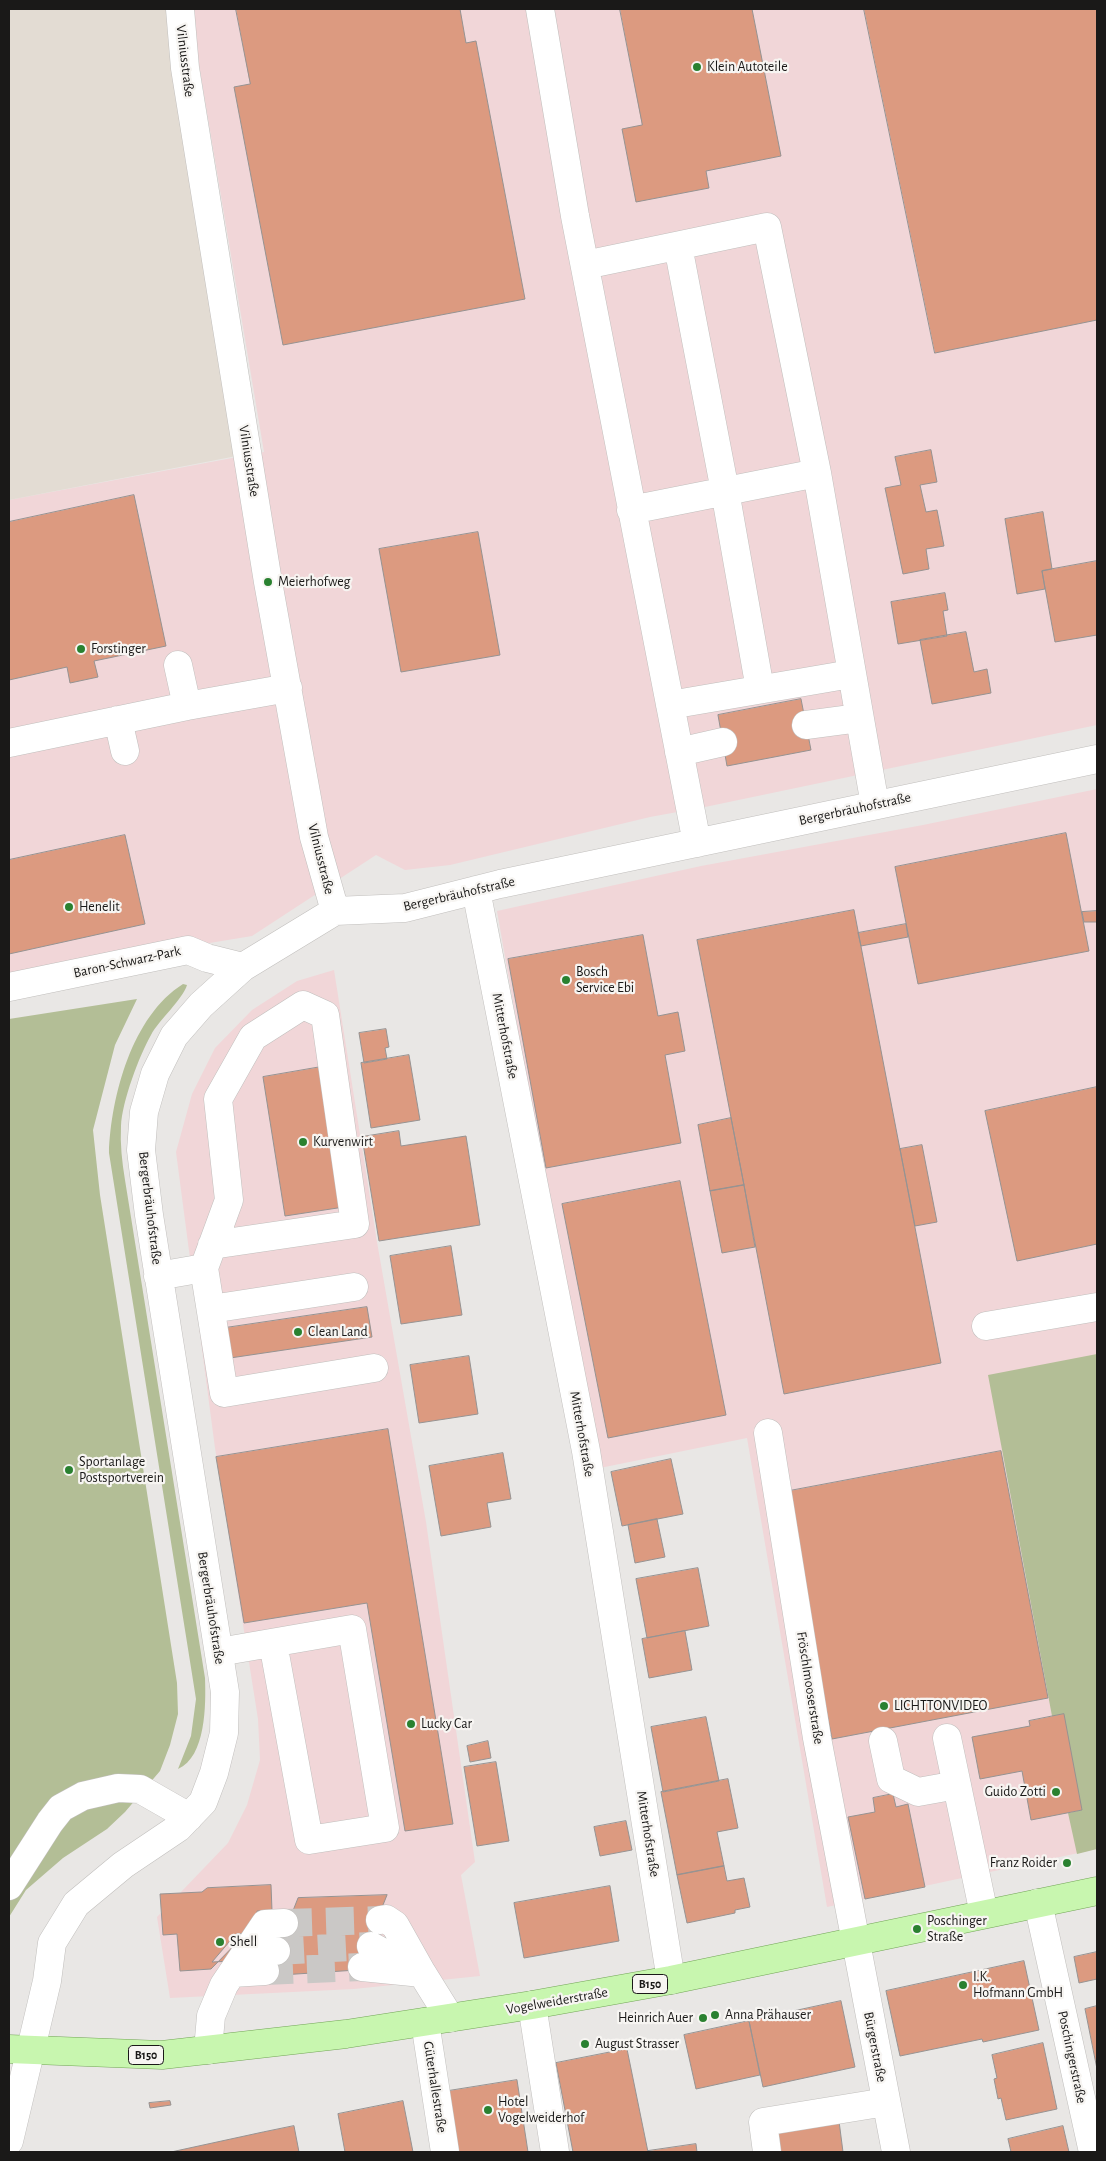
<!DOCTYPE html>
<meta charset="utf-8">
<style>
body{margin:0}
#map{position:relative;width:1106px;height:2161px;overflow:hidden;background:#e9e7e5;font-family:"Alegreya Sans",sans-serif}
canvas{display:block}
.frame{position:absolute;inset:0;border:10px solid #1a1918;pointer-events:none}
</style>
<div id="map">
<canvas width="1106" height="2161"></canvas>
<div class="frame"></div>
</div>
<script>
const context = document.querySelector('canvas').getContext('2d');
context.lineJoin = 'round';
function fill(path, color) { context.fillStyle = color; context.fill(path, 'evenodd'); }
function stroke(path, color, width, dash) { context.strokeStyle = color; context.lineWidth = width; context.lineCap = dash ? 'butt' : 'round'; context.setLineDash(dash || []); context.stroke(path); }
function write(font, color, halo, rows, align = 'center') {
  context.font = font + ' "Alegreya Sans",sans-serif'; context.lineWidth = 4.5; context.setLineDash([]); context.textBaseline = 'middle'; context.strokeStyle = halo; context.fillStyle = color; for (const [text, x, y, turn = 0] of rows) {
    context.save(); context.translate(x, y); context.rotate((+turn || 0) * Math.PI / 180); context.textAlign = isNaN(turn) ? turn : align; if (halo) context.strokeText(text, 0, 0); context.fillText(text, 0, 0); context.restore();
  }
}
fill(new Path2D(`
 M194 9H1097V725L705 807 650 817 450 865 405 870 376 855 252 936 9 976V500L264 452 195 41Z
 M1097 789V1849L827 1907 747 1438 595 1469 497 911 701 866 923 825Z
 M334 970 377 1242 426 1522 475 1862 461 1875 480 1976 354 1989 170 1998 157 1917 228 1843 247 1805 260 1760 258 1719 215 1448 176 1152 192 1094 215 1048 252 1010 297 981Z`), '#f1d6d8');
fill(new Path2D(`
 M9 9H180L247 454 9 500Z`), '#e3dcd3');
fill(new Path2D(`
 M183 984 187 985C183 999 159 1020 151 1035 139 1056 122 1102 121 1126 120 1144 122 1162 125 1180L205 1678C206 1704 206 1757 178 1769L191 1736 196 1699 109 1153C111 1096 132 1016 183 984Z
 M137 999 115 1045 93 1130 100 1195 177 1683 178 1714 170 1745 160 1771 125 1812 107 1829 63 1858 26 1890 9 1917V1019Z
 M1097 1354V1849L1077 1854 1068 1813 1082 1810 1052 1716 988 1375Z`), '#b3be96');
const building = new Path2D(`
 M236 9H460L466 43 476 41 525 299 283 345 234 87 250 84Z
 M620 9H752L781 156 706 171 709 188 636 202 622 129 642 125Z
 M864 9H1097V320L935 353Z
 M931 450 937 482 920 485 926 512 937 510 944 546 926 549 929 569 903 574 885 488 901 485 895 457Z
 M134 495 166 646 94 661 98 677 70 683 67 667 9 680V522Z
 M1043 512 1052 569 1042 571 1045 589 1017 594 1005 519Z
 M478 532 500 655 401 672 379 549Z
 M1097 561V635L1055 642 1042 571Z
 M945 593 948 610 943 611 947 636 898 644 891 602Z
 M966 632 974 672 987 669 991 693 932 704 920 640Z
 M801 699 811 750 727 766 718 715Z
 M1066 833 1089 951 918 984 895 867Z
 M125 835 145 924 9 954V860Z
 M854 910 941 1363 784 1394 697 940Z
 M1097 911V922H1084L1082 912Z
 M906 924 908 937 861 946 858 933Z
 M643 935 658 1016 678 1012 685 1051 665 1055 681 1143 546 1168 508 959Z
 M386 1029 389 1047 385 1048 387 1059 364 1063 359 1033Z
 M409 1055 420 1120 371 1128 361 1063Z
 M321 1067 344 1207 285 1216 263 1077Z
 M1097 1087V1244L1017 1261 985 1111Z
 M731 1118 744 1185 710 1191 698 1125Z
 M399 1131 401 1146 466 1136 480 1225 379 1241 362 1137Z
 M922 1145 937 1222 915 1226 900 1149Z
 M680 1181 726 1415 608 1438 562 1204Z
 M744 1185 755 1247 722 1253 710 1191Z
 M451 1246 462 1315 401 1324 390 1256Z
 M367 1307 372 1337 230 1358 225 1328Z
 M469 1356 478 1414 419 1423 410 1365Z
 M388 1429 453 1824 405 1831 367 1603 244 1623 216 1457Z
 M1001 1451 1048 1698 832 1739 784 1492Z
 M503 1453 511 1499 487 1503 491 1527 441 1536 429 1466Z
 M671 1459 683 1514 622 1526 611 1472Z
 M657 1519 665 1557 635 1563 628 1525Z
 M698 1568 709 1626 647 1638 636 1579Z
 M685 1631 692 1670 649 1678 642 1639Z
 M1064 1714 1082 1810 1031 1820 1022 1771 980 1779 972 1737 1030 1726 1029 1721Z
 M706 1717 719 1781 663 1792 651 1727Z
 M488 1741 491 1758 470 1762 467 1746Z
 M496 1762 509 1841 477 1846 464 1767Z
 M728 1779 738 1828 717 1832 724 1866 677 1875 661 1792Z
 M893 1794 896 1807 908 1804 925 1887 865 1899 848 1817 875 1812 873 1798Z
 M626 1821 632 1850 600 1856 594 1827Z
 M724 1866 727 1881 744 1878 750 1907 735 1910V1913L687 1923 677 1875Z
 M271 1885 272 1911H257L258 1921 211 1969 180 1971 177 1934 163 1935 160 1894 202 1892 207 1888Z
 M610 1886 619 1941 524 1958 514 1903Z
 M387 1895 357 1970 266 1976 275 1959 212 1962 236 1934 285 1931 298 1898Z
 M1097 1952V1979L1079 1983 1074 1957Z
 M1024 1961 1039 2030 983 2042 982 2039 900 2056 886 1991Z
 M841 2001 855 2067 763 2087 749 2021Z
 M1097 2006V2069L1085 2009Z
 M749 2021 760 2075 696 2089 684 2035Z
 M1043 2043 1057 2109 1006 2120 1001 2098 998 2099 994 2079 997 2078 992 2055Z
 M627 2049 648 2152H573L556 2063Z
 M517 2080 528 2152H452L442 2092Z
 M170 2101 171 2105 150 2108 149 2103Z
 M403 2101 413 2152H345L338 2114Z
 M839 2121 843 2152H776L773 2129Z
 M294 2126 299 2152H171L263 2132Z
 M1063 2126 1069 2152H1011L1008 2139Z
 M696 2144 697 2152H648V2151Z`);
fill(building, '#dc9a80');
stroke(building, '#969392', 1);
stroke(new Path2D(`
 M284 1923 380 1920
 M276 1951 371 1946
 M265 1971 362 1967`), '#cac8c6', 28, [28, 14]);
const minor = new Path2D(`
 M180 9 185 68 268 582 314 837 335 911
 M540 9 575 216 697 843
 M678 246 725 491 760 689
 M585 265 767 227 817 473 875 805
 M631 510 817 473
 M178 665 187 706
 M670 705 851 674
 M118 720 125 751
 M806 725 859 718
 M9 743 187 706 288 688
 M679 752 723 742
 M476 890 586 1451 671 1980
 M9 987 188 950 207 958 243 967
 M212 1245 355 1224 325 1015 303 1005 253 1037 218 1099 229 1200 204 1268 224 1393 374 1368
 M158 1276 204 1268
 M211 1309 354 1287
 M986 1326 1097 1307
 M768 1433 817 1738 896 2152
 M219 1652 352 1629 385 1828 309 1840 273 1643
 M947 1738 984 1914
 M883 1741 891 1779 918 1792 957 1785
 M9 1886 50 1822 61 1808 83 1796 118 1788 140 1789 189 1817
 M1038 1903 1093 2152
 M380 1920 386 1919 395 1925 422 1973 450 2018
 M371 1946 411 1968
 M246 1952 276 1951
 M362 1967 422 1973
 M232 1973 265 1971
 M532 2005 555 2152
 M425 2022 445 2152
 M208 2050 211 2016 224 1985 265 1924 284 1923
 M9 2141 47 1981 52 1943 76 1904 123 1865 178 1828 203 1802 214 1773 224 1733 225 1692 149 1215 141 1150 144 1112 155 1074 174 1036 201 1005 243 967 335 911 405 908 500 884 1097 759
 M767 2152 763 2122 886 2102`);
const major = new Path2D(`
 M9 2049 162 2055 346 2034 532 2005 671 1980 1097 1891`);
stroke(minor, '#c1bfbd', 29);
stroke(major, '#73a558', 29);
stroke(minor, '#fff', 28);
stroke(major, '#c8f6af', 28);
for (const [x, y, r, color] of [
 [697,67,5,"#2a8130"],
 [268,582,5,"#2a8130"],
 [81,649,5,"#2a8130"],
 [69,907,5,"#2a8130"],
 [566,980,5,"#2a8130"],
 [303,1142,5,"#2a8130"],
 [298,1332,5,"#2a8130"],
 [69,1470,5,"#2a8130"],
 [884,1706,5,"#2a8130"],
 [411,1724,5,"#2a8130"],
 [1056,1792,5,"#2a8130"],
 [1067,1863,5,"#2a8130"],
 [917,1929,5,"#2a8130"],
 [220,1942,5,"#2a8130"],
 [963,1985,5,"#2a8130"],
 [715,2015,5,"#2a8130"],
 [703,2018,5,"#2a8130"],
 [585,2044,5,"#2a8130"],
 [488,2110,5,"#2a8130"]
]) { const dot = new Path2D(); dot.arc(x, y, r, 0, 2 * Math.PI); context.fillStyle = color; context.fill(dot); stroke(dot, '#f7f5f2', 2); }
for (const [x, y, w] of [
 [650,1984,35],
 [146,2055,35]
]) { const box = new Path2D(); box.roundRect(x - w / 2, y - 9.5, w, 19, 4); context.fillStyle = '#f7f5f2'; context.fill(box); stroke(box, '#1a1918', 1); }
write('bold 12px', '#1a1918', null, [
 ["B150",650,1984],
 ["B150",146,2055]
]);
write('14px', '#1a1918', '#f7f5f2', [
 ["Vilniusstraße",185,61,83],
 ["Vilniusstraße",249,461,81],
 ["Bergerbräuhofstraße",855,809,-12],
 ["Vilniusstraße",321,859,76],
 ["Bergerbräuhofstraße",459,894,-13],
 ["Baron-Schwarz-Park",127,962,-12],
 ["Mitterhofstraße",505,1036,79],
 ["Bergerbräuhofstraße",150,1208,83],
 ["Mitterhofstraße",582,1434,80],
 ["Bergerbräuhofstraße",211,1608,81],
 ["Fröschlmooserstraße",810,1688,81],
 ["Mitterhofstraße",648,1834,81],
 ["Vogelweiderstraße",557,2001,-10],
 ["Bürgerstraße",875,2047,79],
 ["Poschingerstraße",1072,2057,78],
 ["Güterhallestraße",435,2087,81]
]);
write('14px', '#1a1918', '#f7f5f2', [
 ["Klein Autoteile",707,67],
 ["Meierhofweg",278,582],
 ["Forstinger",91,649],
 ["Henelit",79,907],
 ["Bosch",576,972],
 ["Service Ebi",576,988],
 ["Kurvenwirt",313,1142],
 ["Clean Land",308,1332],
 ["Sportanlage",79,1462],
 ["Postsportverein",79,1478],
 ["LICHTTONVIDEO",894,1706],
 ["Lucky Car",421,1724],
 ["Guido Zotti",1046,1792,"right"],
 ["Franz Roider",1057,1863,"right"],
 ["Poschinger",927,1921],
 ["Straße",927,1937],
 ["Shell",230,1942],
 ["I.K.",973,1977],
 ["Hofmann GmbH",973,1993],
 ["Anna Prähauser",725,2015],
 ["Heinrich Auer",693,2018,"right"],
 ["August Strasser",595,2044],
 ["Hotel",498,2102],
 ["Vogelweiderhof",498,2118]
], 'left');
</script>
